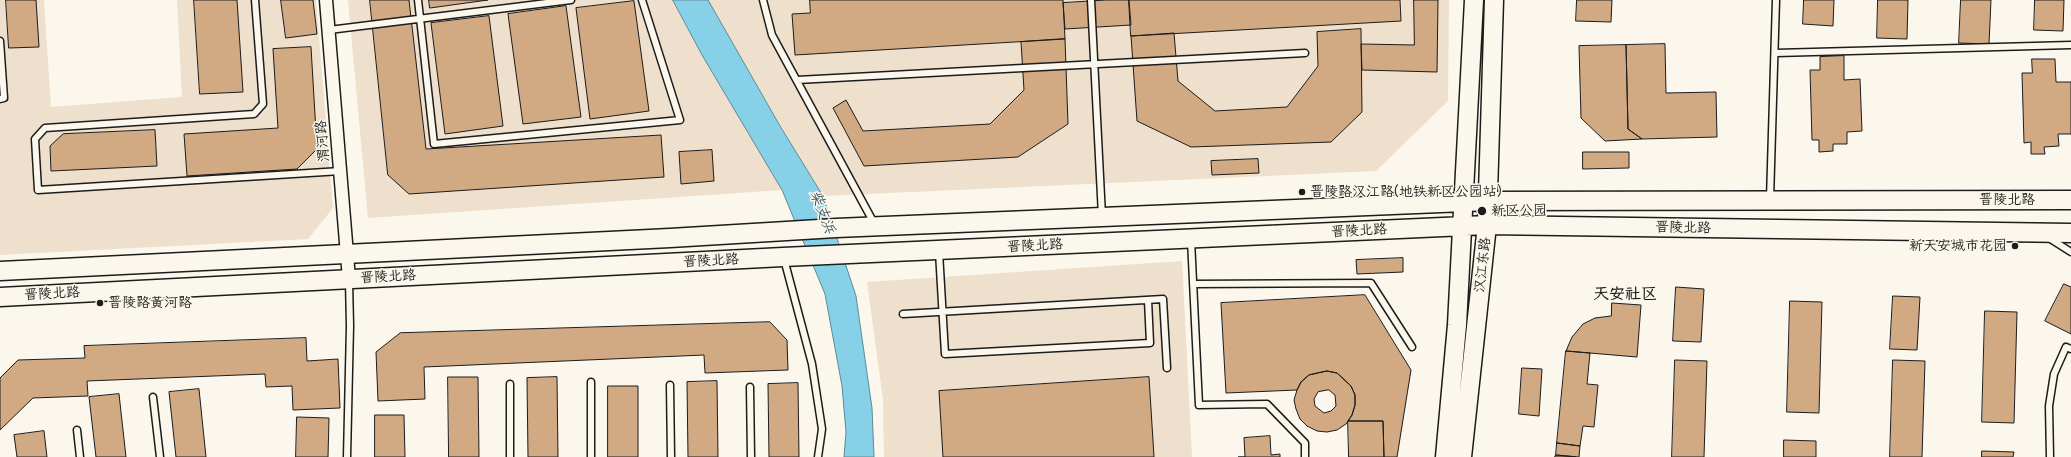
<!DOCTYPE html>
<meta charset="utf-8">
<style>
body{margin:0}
canvas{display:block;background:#fbf7ec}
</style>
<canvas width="2071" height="457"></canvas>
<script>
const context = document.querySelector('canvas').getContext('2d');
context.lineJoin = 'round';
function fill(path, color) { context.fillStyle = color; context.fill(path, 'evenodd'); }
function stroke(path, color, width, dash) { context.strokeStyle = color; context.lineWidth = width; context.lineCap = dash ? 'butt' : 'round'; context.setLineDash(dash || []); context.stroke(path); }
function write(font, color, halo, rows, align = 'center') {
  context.font = font + ' "Patrick Hand","LXGW WenKai TC",sans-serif'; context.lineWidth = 3; context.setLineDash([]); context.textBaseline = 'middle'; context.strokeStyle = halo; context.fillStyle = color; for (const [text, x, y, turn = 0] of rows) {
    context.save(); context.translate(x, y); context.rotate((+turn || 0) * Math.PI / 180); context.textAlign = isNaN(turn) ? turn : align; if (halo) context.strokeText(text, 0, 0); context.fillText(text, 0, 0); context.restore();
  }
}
fill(new Path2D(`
 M0 0H44L51 107 182 97 177 0H316L333 208 308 239 0 255Z
 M348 0H673L702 55 782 190 368 218Z
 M708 0H1449L1448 101 1376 171 823 196 780 126Z
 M1182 261 1192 457H884L883 400 867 282Z`), '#eee0cc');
const water = new Path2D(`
 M673 0H708L780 126 823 196 856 296 872 408 874 457H844L846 432 842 386 825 294 782 190 702 55Z`);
fill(water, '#87d1e8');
stroke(water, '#5c8996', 1);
const building = new Path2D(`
 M6 0H36L39 47 9 48Z
 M194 0H237L243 92 200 94Z
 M281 0H313L317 34 286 38Z
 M370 0H409L426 149 661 135 664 177 409 194 388 175Z
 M429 0H488L430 8Z
 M810 0H1063L1065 39 795 55 792 14 810 13Z
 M1107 0H1129L1131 25 1065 29 1063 3Z
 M1129 0H1400L1401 21 1131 36Z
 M1414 0H1438L1437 72 1362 70 1361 44 1414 45Z
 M1577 0H1612L1611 22 1576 21Z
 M1804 0H1834L1833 26 1803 24Z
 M1878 0H1908L1907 39 1877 38Z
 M1961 0H1991L1989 44 1959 43Z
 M2035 0H2064L2063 31 2034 30Z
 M634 1 649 111 590 119 576 8Z
 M566 6 581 117 523 124 508 14Z
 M489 16 503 126 445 134 431 23Z
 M1361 29 1362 112 1331 142 1191 147 1137 121 1131 36 1174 33 1178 81 1215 111 1287 107 1318 66 1317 32Z
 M1065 39 1068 124 1018 157 864 166 833 108 846 100 863 131 990 124 1024 90 1021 42Z
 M1665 44 1666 93 1716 92 1717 137 1642 139 1628 129 1626 45Z
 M1626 45 1628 129 1642 139 1605 141 1581 118 1579 46Z
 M311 47 317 149 297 169 187 176 184 134 278 128 273 49Z
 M1844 56V80L1860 79 1862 131 1847 132V144H1833V151L1819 152V140H1812L1810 70H1820V57Z
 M2032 59H2055L2056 82H2071V134H2058L2059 146 2044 147 2045 154H2031V142L2024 143 2022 73H2032Z
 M155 130 157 166 51 171 50 146 63 134Z
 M712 150 714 181 681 184 679 152Z
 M1583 152H1629V168L1583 169Z
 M1258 159 1259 173 1212 175 1211 161Z
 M1403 258V272L1357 274 1356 260Z
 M2064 284 2071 287V334L2045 321Z
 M1676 287 1704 289 1701 342 1673 341Z
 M1365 295 1411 370 1397 457H1384L1383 421H1348L1352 415 1355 405V395L1351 386 1337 373 1327 371 1309 375 1301 382 1297 390 1226 393 1221 303Z
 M1893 296 1920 297 1917 350 1890 349Z
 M1790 301 1822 302 1819 413 1787 412Z
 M1612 303 1641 305 1637 357 1566 351 1572 337 1583 324 1595 318 1611 316Z
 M1985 311 2017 312 2014 423 1982 422Z
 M770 322 787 340 788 370 705 373 704 355 424 367 425 399 378 401 376 352 400 333Z
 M306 338 307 361 338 359 340 408 293 410 292 386 266 387 265 374 87 381 88 396 33 398 0 430V378L18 360 85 358 84 346Z
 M1566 351 1590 353 1587 384 1598 385 1594 427 1583 426 1580 446 1557 443Z
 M1675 360 1707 361 1704 457H1672Z
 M1893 360 1925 361 1922 457H1890Z
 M1522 368 1542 369 1539 416 1519 414Z
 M1327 371 1337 373 1351 386 1355 395V405L1352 415 1346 424 1337 430 1327 432 1317 431 1307 426 1300 419 1296 409 1294 400 1297 390 1301 382 1309 375ZM1329 390 1335 395 1336 406 1331 411 1324 413 1315 406 1314 399 1318 392Z
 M448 377H478L479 457H449Z
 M557 377 558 457H528L527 378Z
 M1149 377 1154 457H943L939 391Z
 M717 381 718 457H688L687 382Z
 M798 383 799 457H769L768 384Z
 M608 386H638V457H608Z
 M199 389 206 457H176L169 392Z
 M119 394 126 457H96L89 397Z
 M375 415H404L405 457H375Z
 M297 417 329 418 328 457H296Z
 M1348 421H1383L1384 457H1349Z
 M44 431 47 457H17L14 435Z
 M1270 436 1271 455 1280 454V457H1238H1245L1244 438Z
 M1784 440 1816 441V457H1784Z
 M1557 443 1580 446 1579 457 1556 455Z
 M1982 451 2014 452 2013 457H1982Z
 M1556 455 1576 457H1555Z`);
fill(building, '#d1a983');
stroke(building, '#1c1c1c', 1);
const lane = new Path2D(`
 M255 0 263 104 254 114 45 128 35 139 38 190 341 171
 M418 0 434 144 680 120 642 0
 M763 0 772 35 875 225
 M1091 0 1102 216
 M329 30 571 0
 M0 41 4 98 0 99
 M1776 53 2071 45
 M797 80 1305 53
 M1770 199 1776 0
 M2049 238 2071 252
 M1191 240 1199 405 1267 404 1305 443V457
 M939 252 945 354 1150 343 1148 300
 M784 259 812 364 822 429 818 457
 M1193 284 1371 283 1412 347
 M903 314 1163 299 1167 368
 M670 385 671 457
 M750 387 751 457
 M153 397 160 457
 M77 430 80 457
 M347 457 350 326 349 281
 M510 457V384
 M591 457V382
 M2050 457 2049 406 2054 374 2066 347 2071 349`);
const street = new Path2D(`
 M326 0 349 279`);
const secondary = new Path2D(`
 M0 271 670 238 836 228 1489 201 2071 200
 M0 297 783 257 1487 225 2071 233
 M1445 457 1457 325 1474 0
 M1462 457 1487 225 1494 0`);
stroke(lane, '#1c1c1c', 9);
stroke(street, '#1c1c1c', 15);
stroke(secondary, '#1c1c1c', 21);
stroke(lane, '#fbf7ec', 6);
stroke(street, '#fbf7ec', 12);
stroke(secondary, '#fbf7ec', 18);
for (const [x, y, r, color] of [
 [1302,192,4,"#1c1c1c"],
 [1482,211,5,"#1c1c1c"],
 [2015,246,4,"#1c1c1c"],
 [100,303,4,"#1c1c1c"]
]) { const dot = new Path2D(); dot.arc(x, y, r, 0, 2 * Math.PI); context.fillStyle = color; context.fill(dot); stroke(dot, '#fbf7ec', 1.5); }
write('14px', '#1c1c1c', '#fbf7ec', [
 ["渭河路",323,141,-95],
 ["晋陵北路",2007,200],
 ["晋陵北路",1683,228,1],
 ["晋陵北路",1359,231,-3],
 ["晋陵北路",1035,246,-3],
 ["晋陵北路",711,261,-3],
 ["汉江东路",1483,265,-84],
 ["晋陵北路",388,277,-3],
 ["晋陵北路",52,294,-3]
]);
write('14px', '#1c1c1c', '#fbf7ec', [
 ["晋陵路汉江路(地铁新区公园站)",1310,192],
 ["新区公园",1491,211],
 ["新天安城市花园",2007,246,"right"],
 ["晋陵路黄河路",108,303]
], 'left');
write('italic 15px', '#415b63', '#fbf7ec', [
 ["柴支浜",822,212,69]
]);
write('bold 16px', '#1c1c1c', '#fbf7ec', [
 ["天安社区",1625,295]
]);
</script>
